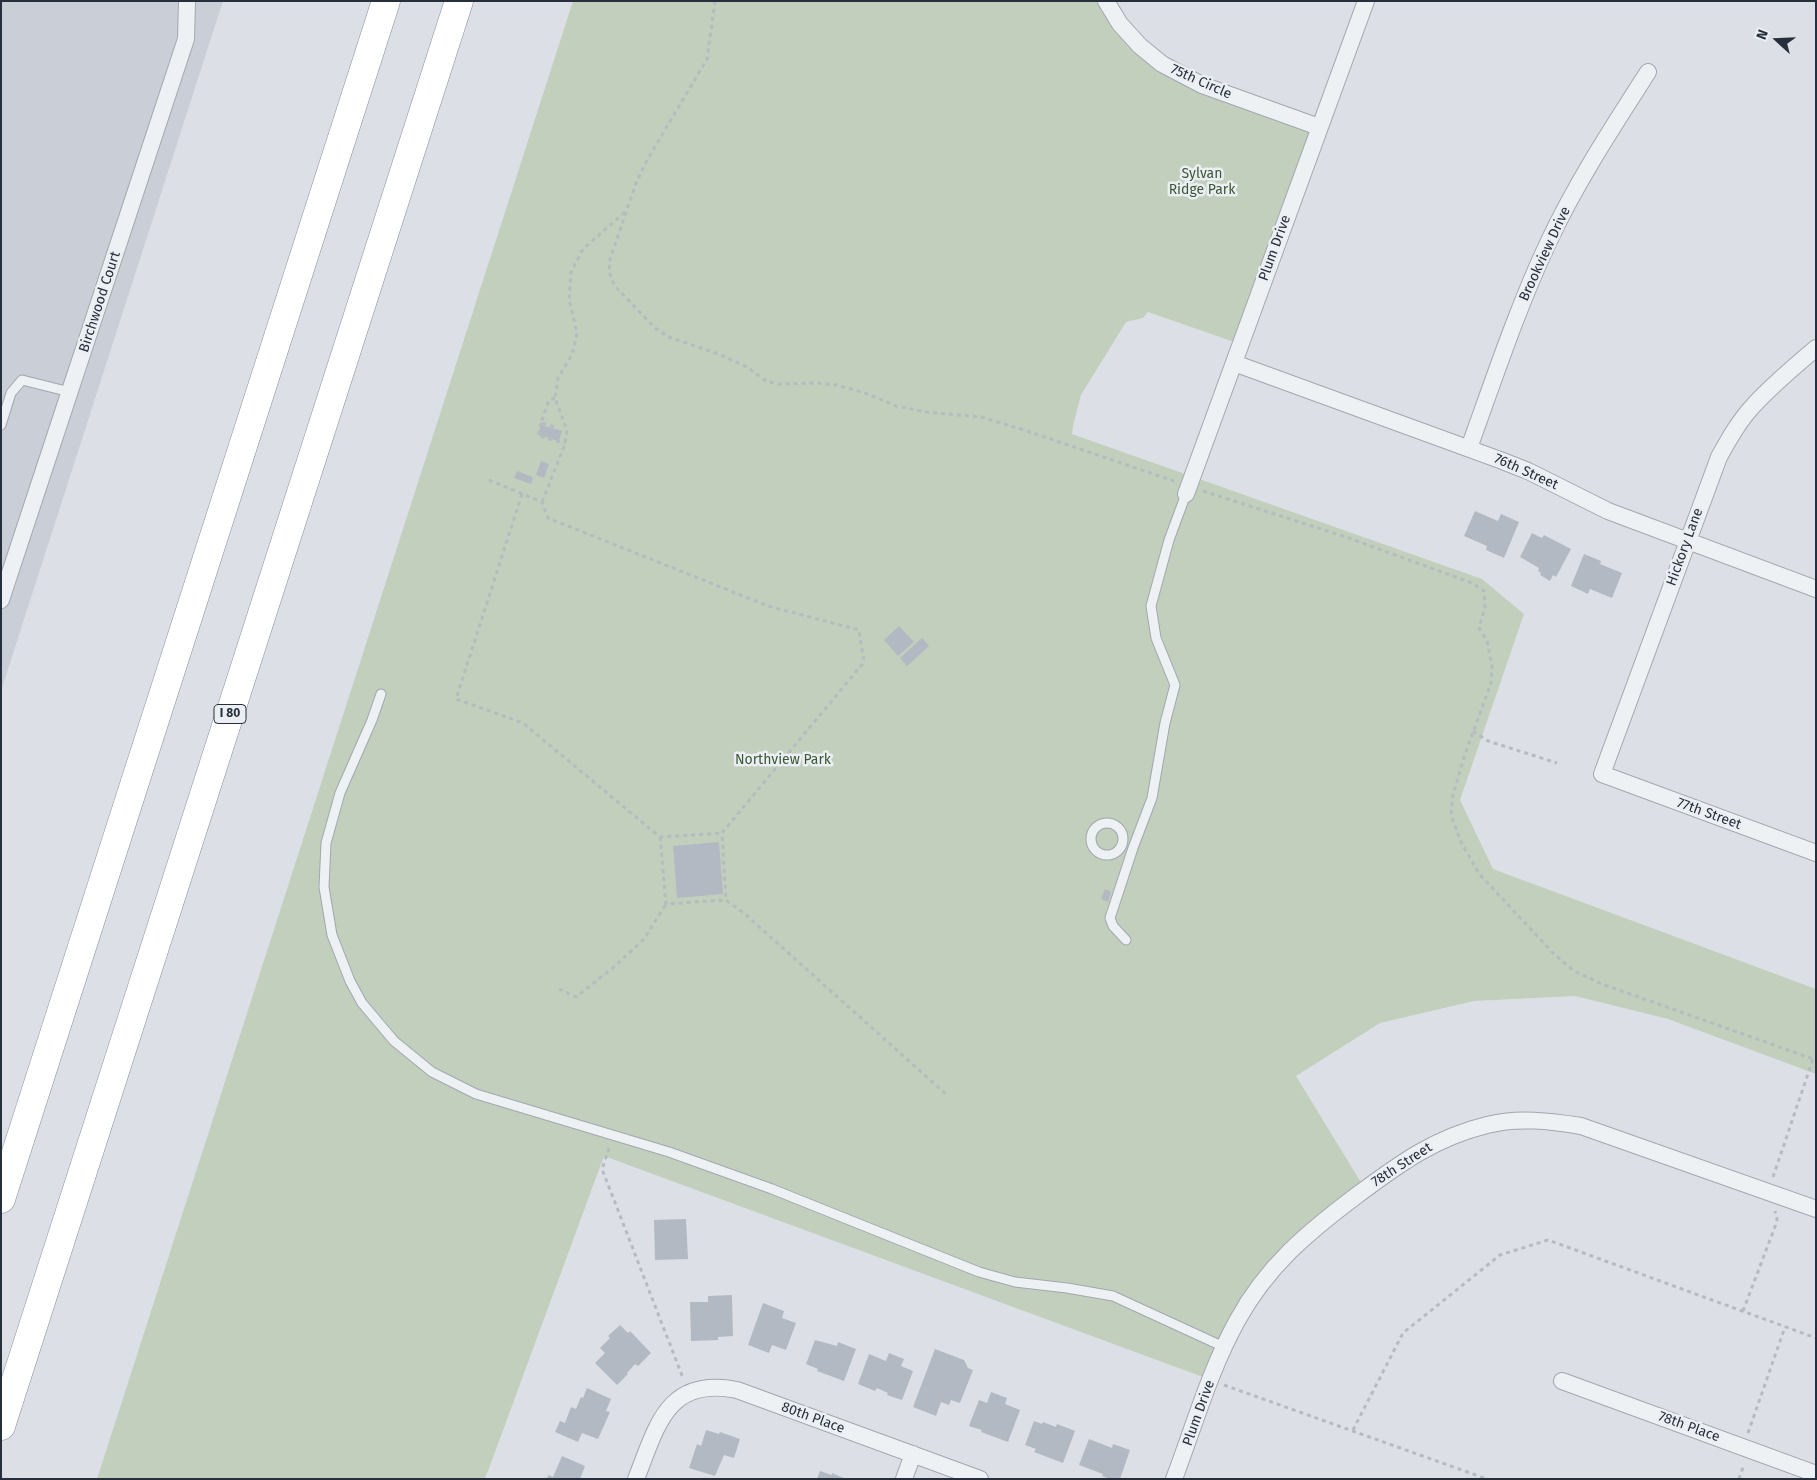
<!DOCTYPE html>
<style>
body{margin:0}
#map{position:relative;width:1817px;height:1480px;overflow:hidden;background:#dce0e6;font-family:"Fira Sans",sans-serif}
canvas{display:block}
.frame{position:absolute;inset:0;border:2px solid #262f3b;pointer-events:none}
.north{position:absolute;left:1752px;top:15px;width:50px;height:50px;-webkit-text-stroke:4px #ebeff4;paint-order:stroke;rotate:290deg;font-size:14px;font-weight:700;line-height:20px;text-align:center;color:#262f3b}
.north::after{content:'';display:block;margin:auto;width:18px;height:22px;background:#262f3b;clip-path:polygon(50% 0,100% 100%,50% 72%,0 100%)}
</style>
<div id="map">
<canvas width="1817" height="1480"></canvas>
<div class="frame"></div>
<div class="north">N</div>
</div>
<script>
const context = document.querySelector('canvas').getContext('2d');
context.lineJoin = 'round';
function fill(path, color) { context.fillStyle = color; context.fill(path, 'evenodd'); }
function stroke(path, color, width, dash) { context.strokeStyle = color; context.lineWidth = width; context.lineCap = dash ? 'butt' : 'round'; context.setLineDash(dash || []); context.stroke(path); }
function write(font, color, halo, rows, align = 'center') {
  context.font = font + ' "Fira Sans",sans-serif'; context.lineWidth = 5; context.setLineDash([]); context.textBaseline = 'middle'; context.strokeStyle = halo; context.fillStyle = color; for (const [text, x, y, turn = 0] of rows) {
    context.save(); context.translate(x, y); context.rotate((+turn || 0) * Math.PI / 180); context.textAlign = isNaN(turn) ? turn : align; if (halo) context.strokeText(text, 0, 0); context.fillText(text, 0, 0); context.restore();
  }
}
fill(new Path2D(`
 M1 1H223L1 691Z`), '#cacfd7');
fill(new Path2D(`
 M573 1H1106L1162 64 1319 127 1240 344 1148 312 1143 318 1126 322 1081 395 1073 426 1072 434 1482 579 1524 614 1460 800 1493 869 1816 989V1074L1668 1019 1575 996 1474 1001 1380 1023 1296 1076 1365 1189 1278 1262 1211 1380 604 1156 488 1471 484 1479H97Z`), '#c2cfbd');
fill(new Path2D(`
 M541 425 562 431 559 441 538 435Z
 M541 461 549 464 544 478 536 475Z
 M517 471 533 477 531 484 514 478Z
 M1475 511 1498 521 1501 514 1519 522 1504 558 1486 550 1487 546 1464 536Z
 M1532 533 1542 538 1544 535 1571 549 1556 577 1553 575 1550 581 1540 575 1541 573 1538 571 1539 568 1520 557Z
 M1584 554 1601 561 1600 564 1622 573 1612 598 1590 589 1588 594 1571 586Z
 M899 626 914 642 898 656 884 640Z
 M922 638 929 646 907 666 900 658Z
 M719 842 723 894 677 898 673 846Z
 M1105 889 1111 892 1108 902 1101 899Z
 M686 1219 688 1259 655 1260 654 1220Z
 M732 1295 733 1336 718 1337V1340L691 1341 690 1302H708V1296Z
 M763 1303 784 1311 782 1318 796 1323 786 1350 772 1345 769 1353 748 1345Z
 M620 1325 628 1333 630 1331 651 1353 638 1366 635 1364 627 1373 628 1374 617 1385 595 1363 605 1353 600 1348 610 1338 608 1336Z
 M815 1340 837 1346 838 1342 856 1349 844 1381 817 1371 818 1369 806 1364Z
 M935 1349 964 1360 968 1368 973 1370 960 1403 951 1400 949 1405 941 1402 936 1416 913 1407Z
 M889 1353 904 1359 901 1366 913 1371 902 1400 887 1395 888 1393 877 1388 875 1391 858 1384 869 1354 886 1361Z
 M587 1388 611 1399 606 1411 610 1412 598 1439 582 1433 578 1442 555 1432 560 1421 565 1423 571 1407 576 1409 581 1397 583 1398Z
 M991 1392 1007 1398 1005 1404 1020 1410 1008 1442 981 1432 982 1430 969 1426 979 1400 987 1403Z
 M1034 1421 1042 1424 1043 1422 1056 1427 1057 1424 1075 1431 1063 1463 1034 1452 1036 1449 1025 1445Z
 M706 1430 719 1434 720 1432 740 1439 734 1458 724 1455 715 1476 689 1468 697 1444 701 1446Z
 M1089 1439 1112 1448 1113 1444 1130 1450 1120 1479H1110L1102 1476 1103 1474 1079 1465Z
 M562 1456 585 1466 580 1479H547L548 1475 553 1477Z
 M820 1471 832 1475V1473L846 1479H817Z`), '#b3b9c2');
const service = new Path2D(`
 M1 425 11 393 22 380 70 392
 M381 694 372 720 340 793 326 843 324 887 332 935 350 981 362 1003 394 1041 432 1072 476 1094 669 1152 772 1189 979 1272 1015 1282 1067 1288 1113 1296 1224 1347
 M1091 839a16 16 0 1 1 32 0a16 16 0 1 1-32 0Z
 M1126 940 1113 926 1110 918 1133 848 1152 798 1165 723 1175 685 1156 638 1151 606 1169 540 1186 494`);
const minor = new Path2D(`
 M1106 1 1120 24 1140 46 1162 64 1202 85 1319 127
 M1816 348C1794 367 1772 385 1753 406 1739 421 1729 439 1719 457L1602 774 1816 853
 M1234 363 1500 460 1528 471 1608 511 1816 589
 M1469 448C1494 379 1517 309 1548 243 1576 183 1612 128 1648 72
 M1186 494 1366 1
 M1 600 186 39 187 1
 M1562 1381 1816 1474
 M636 1479C657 1426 667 1376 737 1390L980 1479
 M904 1479 913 1454
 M1174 1479C1194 1426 1210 1370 1237 1321 1267 1266 1307 1233 1356 1196 1399 1164 1434 1138 1487 1125 1517 1117 1551 1121 1581 1126L1816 1209`);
const motorway = new Path2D(`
 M1 1199 386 1
 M1 1426 459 1`);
stroke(service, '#a2a7af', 11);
stroke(minor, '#a2a7af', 18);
stroke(motorway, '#848e9c', 29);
stroke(new Path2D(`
 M715 1 707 59 646 162 636 183 610 259 609 271 614 285 655 328 669 337 721 355 747 367 766 381 778 384 817 383 837 385 865 393 896 406 926 412 981 417 1024 430 1174 481
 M555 398 549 400 541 423 558 428
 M541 423 538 436 565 443
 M489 480 542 502 548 518 768 606 859 630 864 662 722 833 726 900 745 914 948 1096
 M1203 491 1346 537 1472 583 1484 591 1485 607 1479 628 1487 641 1492 666 1491 683 1464 757 1453 795 1451 815 1461 842 1480 875 1555 955 1574 971 1602 984 1816 1060
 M522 494 456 699 523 723 660 837 722 833
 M542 502 565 444 567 430 555 398 558 378 572 355 577 333 569 299 571 272 583 249 625 212
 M1473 731 1488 741 1557 763
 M660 837 666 904 726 900
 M559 989 576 997 614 967 644 939 666 904
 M609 1148 602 1169 683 1378
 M1773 1177 1813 1059
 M1743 1311 1776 1224 1777 1219 1775 1211
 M1224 1385 1487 1479
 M1353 1430 1403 1333 1500 1255 1548 1240 1816 1338
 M1748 1433 1785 1327
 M1739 1479 1744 1464`), '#b6bbc0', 3, [4, 4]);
stroke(service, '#eef1f4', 9);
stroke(minor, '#eef1f4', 16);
stroke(motorway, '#fff', 28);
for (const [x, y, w] of [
 [230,714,32]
]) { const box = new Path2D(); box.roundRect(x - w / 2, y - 9.5, w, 19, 4); context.fillStyle = '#ebeff4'; context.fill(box); stroke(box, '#262f3b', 1); }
write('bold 12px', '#262f3b', null, [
 ["I 80",230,714]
]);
write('14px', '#262f3b', '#ebeff4', [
 ["75th Circle",1201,82,24],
 ["Plum Drive",1275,248,-70],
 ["Brookview Drive",1545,254,-65],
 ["Birchwood Court",100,302,-72],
 ["76th Street",1526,472,24],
 ["Hickory Lane",1685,547,-70],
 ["77th Street",1709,814,20],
 ["78th Street",1402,1165,-33],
 ["Plum Drive",1199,1413,-70],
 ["80th Place",813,1418,20],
 ["78th Place",1689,1427,20]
]);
write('14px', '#3c5734', '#ebeff4', [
 ["Sylvan",1202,174],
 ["Ridge Park",1202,190],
 ["Northview Park",783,760]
]);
</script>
